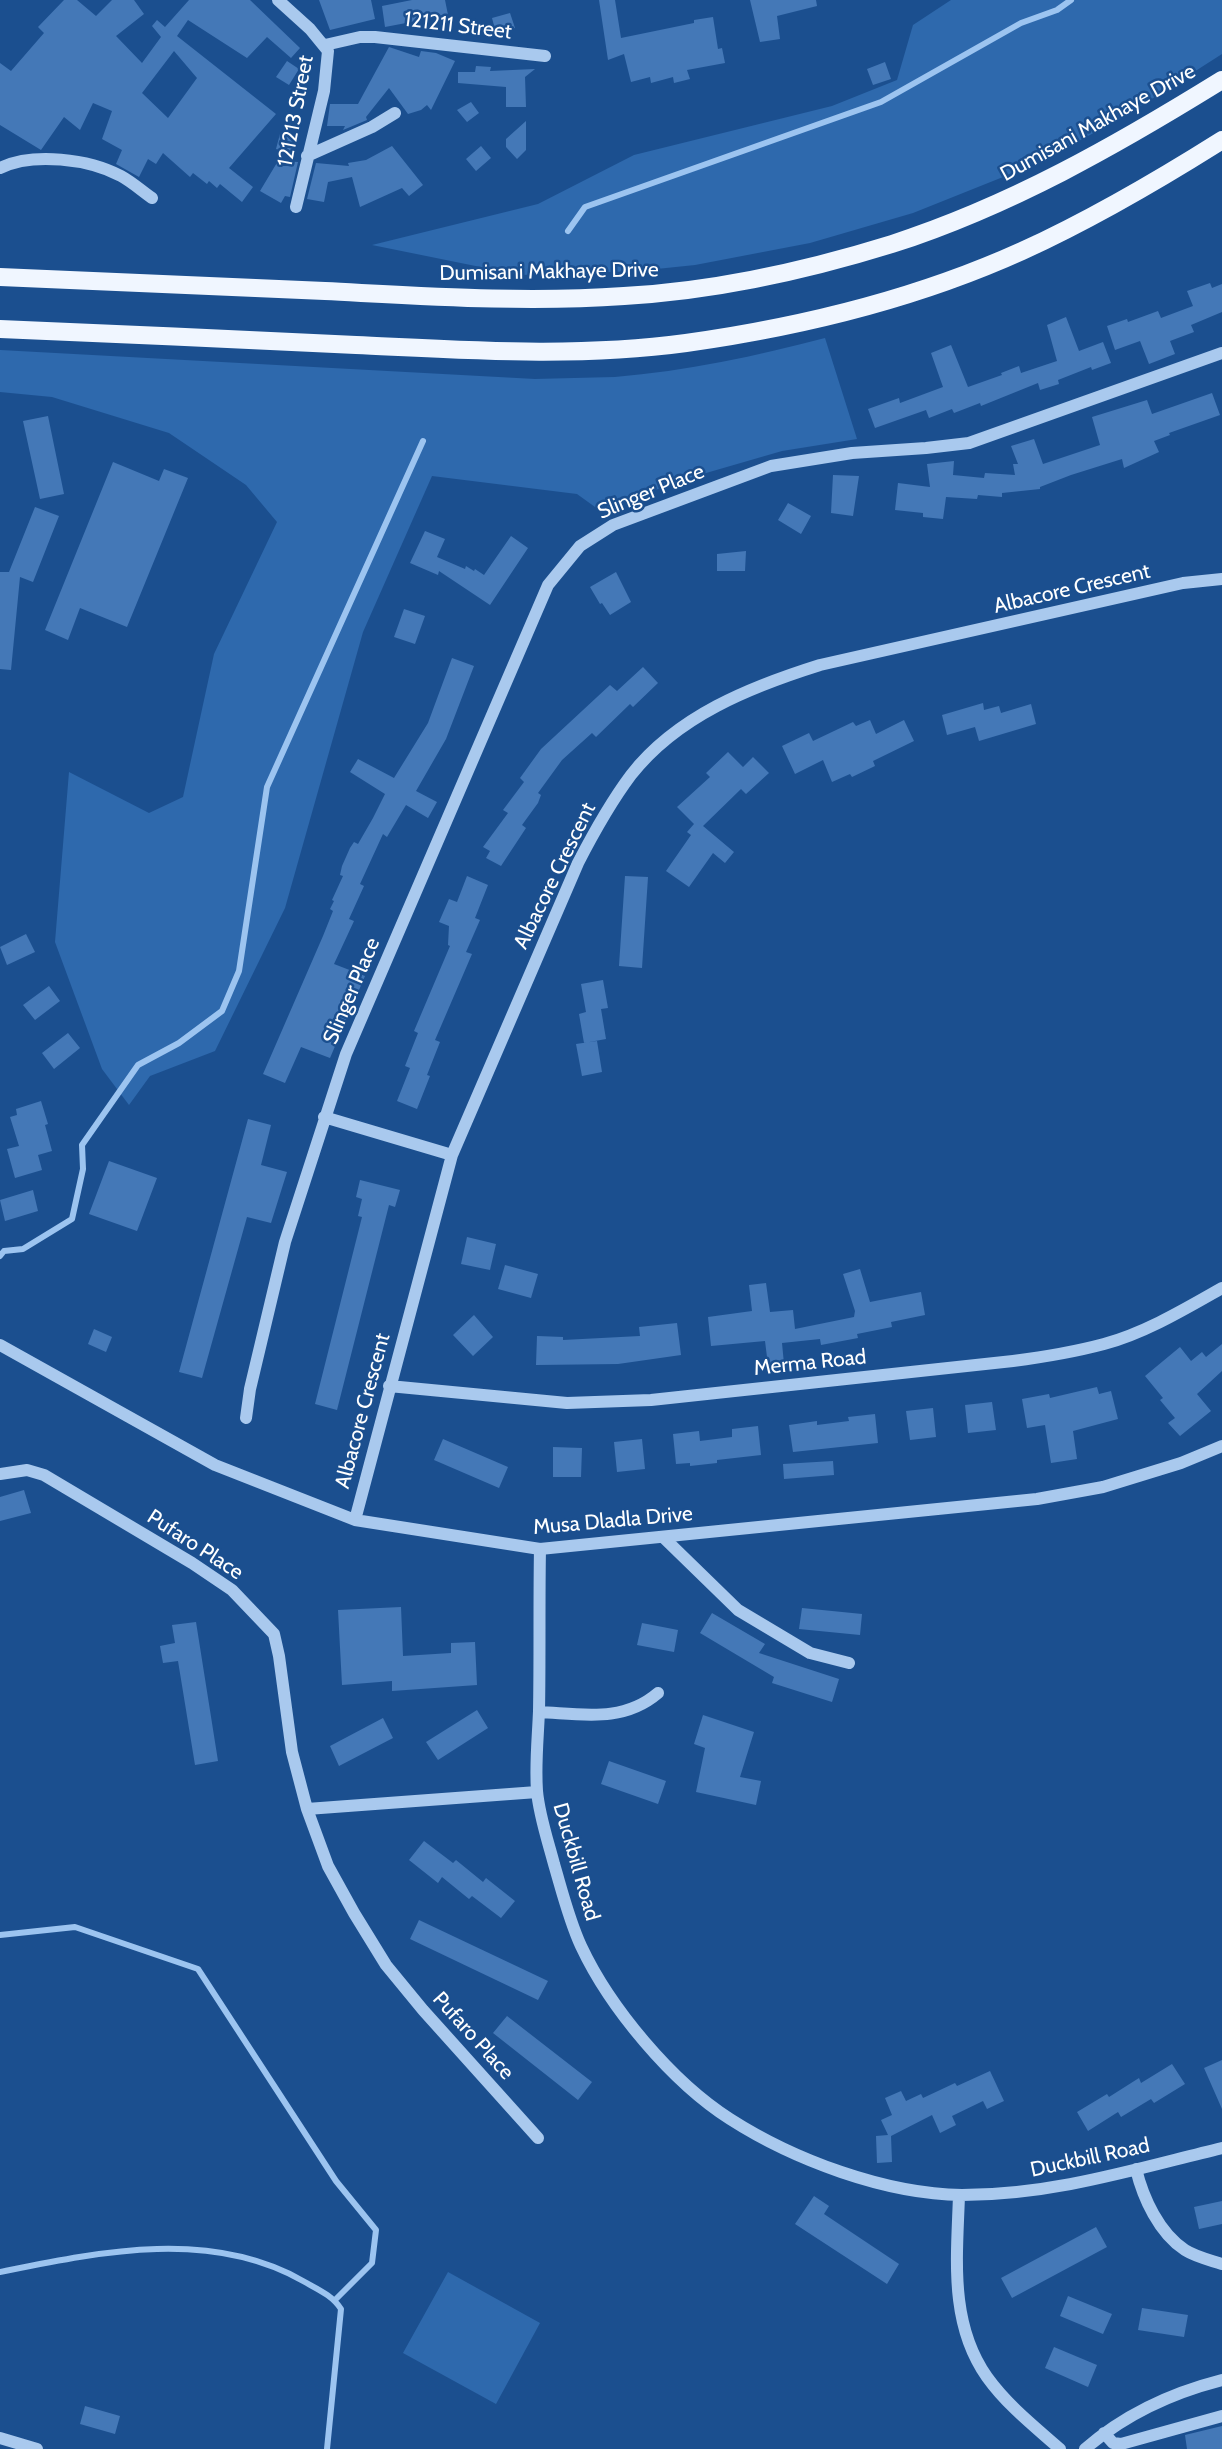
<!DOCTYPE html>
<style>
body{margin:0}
canvas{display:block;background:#1b4f8f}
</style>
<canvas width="1222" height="2449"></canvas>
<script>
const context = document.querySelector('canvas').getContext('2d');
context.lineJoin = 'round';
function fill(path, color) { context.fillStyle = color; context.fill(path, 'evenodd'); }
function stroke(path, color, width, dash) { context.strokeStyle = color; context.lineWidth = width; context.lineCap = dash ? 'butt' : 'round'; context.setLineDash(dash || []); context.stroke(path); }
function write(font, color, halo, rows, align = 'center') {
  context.font = font + ' Cabin,sans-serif'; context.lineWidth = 5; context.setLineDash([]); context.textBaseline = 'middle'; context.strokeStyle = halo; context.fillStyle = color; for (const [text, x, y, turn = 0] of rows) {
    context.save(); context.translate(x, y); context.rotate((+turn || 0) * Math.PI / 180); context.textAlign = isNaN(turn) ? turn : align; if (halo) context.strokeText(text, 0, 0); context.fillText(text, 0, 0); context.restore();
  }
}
fill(new Path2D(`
 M951 0H1222V54L1125 116 1038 163 913 213 810 243 695 265 637 271 520 275 372 245 538 204 634 155 832 106 897 80 913 25Z
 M825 338 857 439 782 451 675 482 602 512 577 494 432 476 363 632 285 908 215 1051 150 1076 129 1105 102 1069 55 942 69 772 149 813 183 797 214 654 277 522 246 485 169 433 52 397 0 392V350L535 379C561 378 588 378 615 377 686 371 757 356 825 338Z
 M448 2272 540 2323 496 2404 403 2353Z`), '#2e69ad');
stroke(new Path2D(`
 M568 231 585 207 881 102 1021 23 1057 10 1071 0
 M0 1256 4 1251 23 1249 72 1219 83 1169 82 1145 138 1065 179 1043 222 1011 239 971 267 787 423 441
 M0 1935 75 1927 198 1969 336 2181 376 2230 372 2263 335 2300
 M0 2272C99 2252 210 2228 303 2281 317 2289 332 2295 341 2309L327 2449`), '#9cc4f0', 6);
fill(new Path2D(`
 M64 0H77L96 16 112 0H134L144 14 116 36 142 63 161 37 152 26 157 20 165 27 189 0H250L300 48 291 58 267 37 247 58 188 20 177 36 276 114 229 168 253 187 242 202 220 184 217 188 209 181 207 184 193 173 190 177 163 153 156 164 148 159 139 177 116 164 122 150 102 139 112 111 93 103 80 130 64 117 41 150 0 125V63L11 71 44 33 38 27ZM174 51 197 78 168 118 142 93Z
 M319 0H371L375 19 330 30Z
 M412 0H445L448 15 385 27 382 6Z
 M599 0H615L621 38 694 23V20L713 17 718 49 722 48 725 63 687 70 690 79 674 83 673 77 651 83 650 77 631 82 624 54 608 60Z
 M750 0H816L817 6 777 16 780 39 760 42Z
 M510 13 515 28 496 33 492 18Z
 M389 47 419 57 421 51 436 53 455 61 431 110 427 105 421 110 408 114 389 88 366 117 367 120 343 130 345 126H327L330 104H358Z
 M287 61 299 69 289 85 276 77Z
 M885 62 891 79 873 85 867 69Z
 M476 66 491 67 490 71 535 69 525 77 526 107H506V87L458 83V72H475Z
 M471 102 479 113 467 122 457 110Z
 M526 121V150L517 159 506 147V139Z
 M280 134 298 139 293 154 276 149Z
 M392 146 423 185 409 196 402 188 360 207 352 177 328 182 324 202 307 199 316 163 349 166 348 163 366 160Z
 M481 146 491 158 476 171 466 159Z
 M278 161 298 162 290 197 285 196 281 203 260 191Z
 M1210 283 1212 288 1222 284V312L1191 325 1194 332 1170 341 1175 354 1149 364 1140 341 1115 350 1107 326 1127 319 1128 322 1158 311 1161 318 1193 306 1187 291Z
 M1066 317 1079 351 1103 342 1111 363 1092 370 1091 367 1058 380 1059 384 1040 390 1038 383 981 406 980 403 954 413 952 409 929 418 926 410 875 428 868 409 899 398 900 403 943 387 931 353 951 345 968 387 1002 375 1001 373 1019 366 1021 373 1057 361 1047 325Z
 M1212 393 1220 415 1169 433 1170 435 1154 441 1159 452 1124 468 1122 459 1071 475 1040 487V489L1002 493V497L978 495 977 499 946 497 943 519 923 517V513L895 510 898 483 930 487 927 464 954 461 953 475 984 478 985 473 1015 475 1013 464H1018L1011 446 1034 439 1043 464 1100 445 1092 417 1147 400 1152 414Z
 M48 416 64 494 40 499 23 421Z
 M113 462 159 481 164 469 188 478 127 627 80 608 68 640 45 630Z
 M833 475 859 476 853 516 831 513Z
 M788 503 811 516 801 534 778 520Z
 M35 507 59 516 33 582 20 577 11 670 0 669V572H9Z
 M425 531 445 539 437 557 465 569 466 566 474 571 475 569 484 575 511 536 528 548 490 605 439 571 438 575 410 563Z
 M746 551 745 571H717V554Z
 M616 572 631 602 610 615 602 603 600 604 590 587Z
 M404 609 425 616 415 644 394 637Z
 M452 658 474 666 446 739 416 791 437 802 428 818 406 805 387 837 383 834 360 884 364 886 349 919 354 921 334 964 365 976 330 1058 301 1047 285 1083 263 1074 323 936 333 911 330 909 334 901 332 900 343 876 340 875 342 866 350 848 354 842 358 844 373 818 385 794 350 772 358 759 394 778 428 723Z
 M643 667 658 683 633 707 630 704 596 737 592 733 562 760 538 793 541 795 538 803 522 825 526 828 501 866 486 858 490 851 483 847 508 813 503 810 524 782 520 778 541 749 610 685 617 691Z
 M983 703 984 710 999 706 1001 713 1031 704 1036 724 979 741 975 727 947 735 942 715Z
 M870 720 876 734 904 720 914 741 873 761 875 766 852 777 850 774 832 782 823 760 795 774 782 746 809 733 813 741 853 722 856 726Z
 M728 752 743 767 753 757 769 773 746 794 741 789 703 826 734 852 725 863 713 853 689 887 666 871 691 835 687 832 694 824 677 807 710 777 706 773Z
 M467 876 488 885 475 918 480 920 466 952 472 954 435 1040 440 1042 427 1075 430 1076 417 1109 397 1101 410 1068 405 1066 418 1033 414 1031 450 946 448 945 449 926 439 922 449 899 457 902Z
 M625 876 648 877 642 968 619 966Z
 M26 934 35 952 7 965 0 947Z
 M603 980 608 1008 601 1009 606 1039 584 1043 579 1014 586 1012 581 984Z
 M49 986 60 1001 35 1020 23 1005Z
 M68 1033 80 1048 54 1069 42 1053Z
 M597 1041 602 1072 582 1076 576 1044Z
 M41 1101 48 1124 45 1125 52 1151 38 1155 42 1170 15 1178 7 1149 19 1146 10 1117 17 1115 16 1109Z
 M248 1119 271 1125 261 1165 287 1172 271 1223 247 1217 202 1378 179 1372Z
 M109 1161 157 1178 137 1231 89 1214Z
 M360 1180 400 1190 395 1207 389 1205 337 1410 315 1404 362 1217 358 1216 362 1199 356 1197Z
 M33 1190 38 1211 5 1221 0 1200Z
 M467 1237 496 1244 490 1270 461 1264Z
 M505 1265 538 1274 531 1298 498 1289Z
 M860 1269 870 1302 921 1292 925 1315 891 1322 892 1327 857 1334 858 1338 821 1345 820 1339 782 1343 784 1364 768 1365 765 1341 711 1346 708 1317 752 1311 749 1285 766 1283 770 1312 793 1310 795 1329 854 1317 855 1311 843 1274Z
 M474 1315 493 1337 473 1356 453 1335Z
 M677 1323 681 1355 618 1364 536 1365 537 1336 563 1337V1340L640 1336 639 1327Z
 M94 1329 112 1337 106 1352 88 1344Z
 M1222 1344V1371L1197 1394 1211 1411 1180 1436 1168 1423 1175 1418 1160 1400 1163 1398 1145 1376 1180 1347 1191 1361 1202 1352 1206 1357Z
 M1097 1387 1099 1394 1111 1391 1118 1419 1073 1431 1077 1459 1051 1463 1045 1425 1027 1428 1022 1399 1049 1394 1050 1398Z
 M992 1402 996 1430 968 1433 965 1405Z
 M933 1408 936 1437 910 1440 906 1411Z
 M875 1414 878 1443 793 1452 789 1425 817 1421V1425L849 1421 848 1417Z
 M758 1426 761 1455 717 1460V1463L690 1466V1463L676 1464 673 1434 699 1431 700 1441 732 1437V1429Z
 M443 1439 508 1467 499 1488 434 1460Z
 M642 1439 645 1469 617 1472 614 1442Z
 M553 1447 582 1448 581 1477H553Z
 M833 1461 834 1475 784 1479 783 1464Z
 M24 1490 31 1513 0 1521V1497Z
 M401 1607 403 1656 451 1653V1643L475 1642 477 1685 392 1691V1681L342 1685 338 1610Z
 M802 1608 862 1614 860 1635 799 1629Z
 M712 1613 765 1644 759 1653 839 1679 832 1702 772 1683 774 1677 700 1633Z
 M196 1622 218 1761 195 1765 178 1661 163 1663 160 1646 175 1643 172 1625Z
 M642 1623 678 1630 674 1652 637 1645Z
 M477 1710 488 1728 438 1760 426 1742Z
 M703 1715 754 1732 740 1777 761 1781 756 1805 696 1792 705 1748 694 1744Z
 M383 1718 393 1738 339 1766 330 1746Z
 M609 1761 666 1781 658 1804 601 1784Z
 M424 1841 453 1863 456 1860 483 1882 486 1878 515 1901 501 1918 472 1896 469 1899 442 1877 438 1883 409 1860Z
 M419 1920 548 1981 538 2000 410 1939Z
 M507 2016 592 2082 578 2100 493 2033Z
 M1222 2060V2109L1204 2068Z
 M1172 2064 1185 2084 1154 2103 1151 2099 1121 2117 1118 2112 1088 2131 1077 2112 1107 2094 1109 2097 1139 2078 1141 2083Z
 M990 2071 1004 2101 987 2109 983 2101 952 2116 956 2125 940 2133 932 2115 891 2136 892 2162 877 2163 876 2136 888 2135 881 2120 892 2115 885 2098 901 2091 906 2101 921 2094 923 2098 955 2083 957 2086Z
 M814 2196 829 2206 824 2214 899 2264 887 2284 795 2224Z
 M1222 2201V2224L1199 2229 1194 2207Z
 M1096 2227 1107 2247 1012 2298 1001 2278Z
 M1068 2296 1112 2314 1103 2334 1060 2316Z
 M1142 2308 1188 2315 1184 2337 1138 2330Z
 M1054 2347 1097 2365 1088 2387 1045 2368Z
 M85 2406 120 2416 115 2434 80 2424Z
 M1222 2426V2449H1187L1185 2435Z`), '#4478b7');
stroke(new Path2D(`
 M278 0 310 29 328 51 324 91 296 207
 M325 45 360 37H375L545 56
 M307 156 372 127 395 113
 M0 168C33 152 89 159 121 176 132 182 142 191 152 198
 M324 1117 452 1155
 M0 1345 215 1465 355 1520 540 1549 1037 1499 1103 1487 1181 1463 1222 1446
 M389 1386 567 1403 651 1400 1013 1361C1044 1357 1074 1352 1104 1344 1145 1333 1185 1309 1222 1288
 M246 1418 250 1389 285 1242 346 1054 548 585 580 546 613 525 771 466 852 453 926 448 969 443 1222 353
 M0 1474 27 1470 44 1475 192 1563 232 1590 274 1634 279 1656 292 1752 307 1809 328 1866 354 1913 386 1965 423 2010 538 2138
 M355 1520 452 1155 578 863C594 832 610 803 631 775 677 716 750 687 820 665L1183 583 1222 579
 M663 1537 738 1610 810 1653 849 1663
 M540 1549C539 1603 540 1657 539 1711 538 1737 535 1764 537 1791 539 1815 548 1841 554 1864 562 1891 569 1920 581 1946 610 2008 672 2082 730 2119 794 2160 885 2194 962 2195 1053 2195 1135 2169 1222 2148
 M539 1712C582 1714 623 1723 658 1693
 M307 1809 537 1792
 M1136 2169C1143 2198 1159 2233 1185 2250 1196 2257 1210 2260 1222 2264
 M959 2195C957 2258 949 2323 987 2377 1007 2405 1035 2427 1060 2449
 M1104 2433 1113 2443 1121 2444 1222 2416
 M0 2438 37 2449
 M1085 2449C1125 2414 1171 2393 1222 2380`), '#a9c9ee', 12);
stroke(new Path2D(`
 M0 277C108 281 216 286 325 291 424 296 524 303 624 296 715 291 805 271 892 244 1010 206 1117 145 1222 80
 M0 329C119 334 237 339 356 345 465 350 576 358 686 343 800 327 916 299 1022 251 1092 219 1157 181 1222 140`), '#f0f6ff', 18);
write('21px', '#fff', '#1b4f8f', [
 ["121211 Street",458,26,7],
 ["121213 Street",296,111,-79],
 ["Dumisani Makhaye Drive",1098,123,-29],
 ["Dumisani Makhaye Drive",549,272,-1],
 ["Slinger Place",651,492,-22],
 ["Albacore Crescent",1072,589,-13],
 ["Albacore Crescent",555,876,-64],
 ["Slinger Place",352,991,-67],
 ["Merma Road",810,1363,-6],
 ["Albacore Crescent",363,1411,-75],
 ["Musa Dladla Drive",613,1521,-5],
 ["Pufaro Place",195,1545,33],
 ["Duckbill Road",576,1862,74],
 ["Pufaro Place",473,2036,48],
 ["Duckbill Road",1090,2158,-12]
]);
</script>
